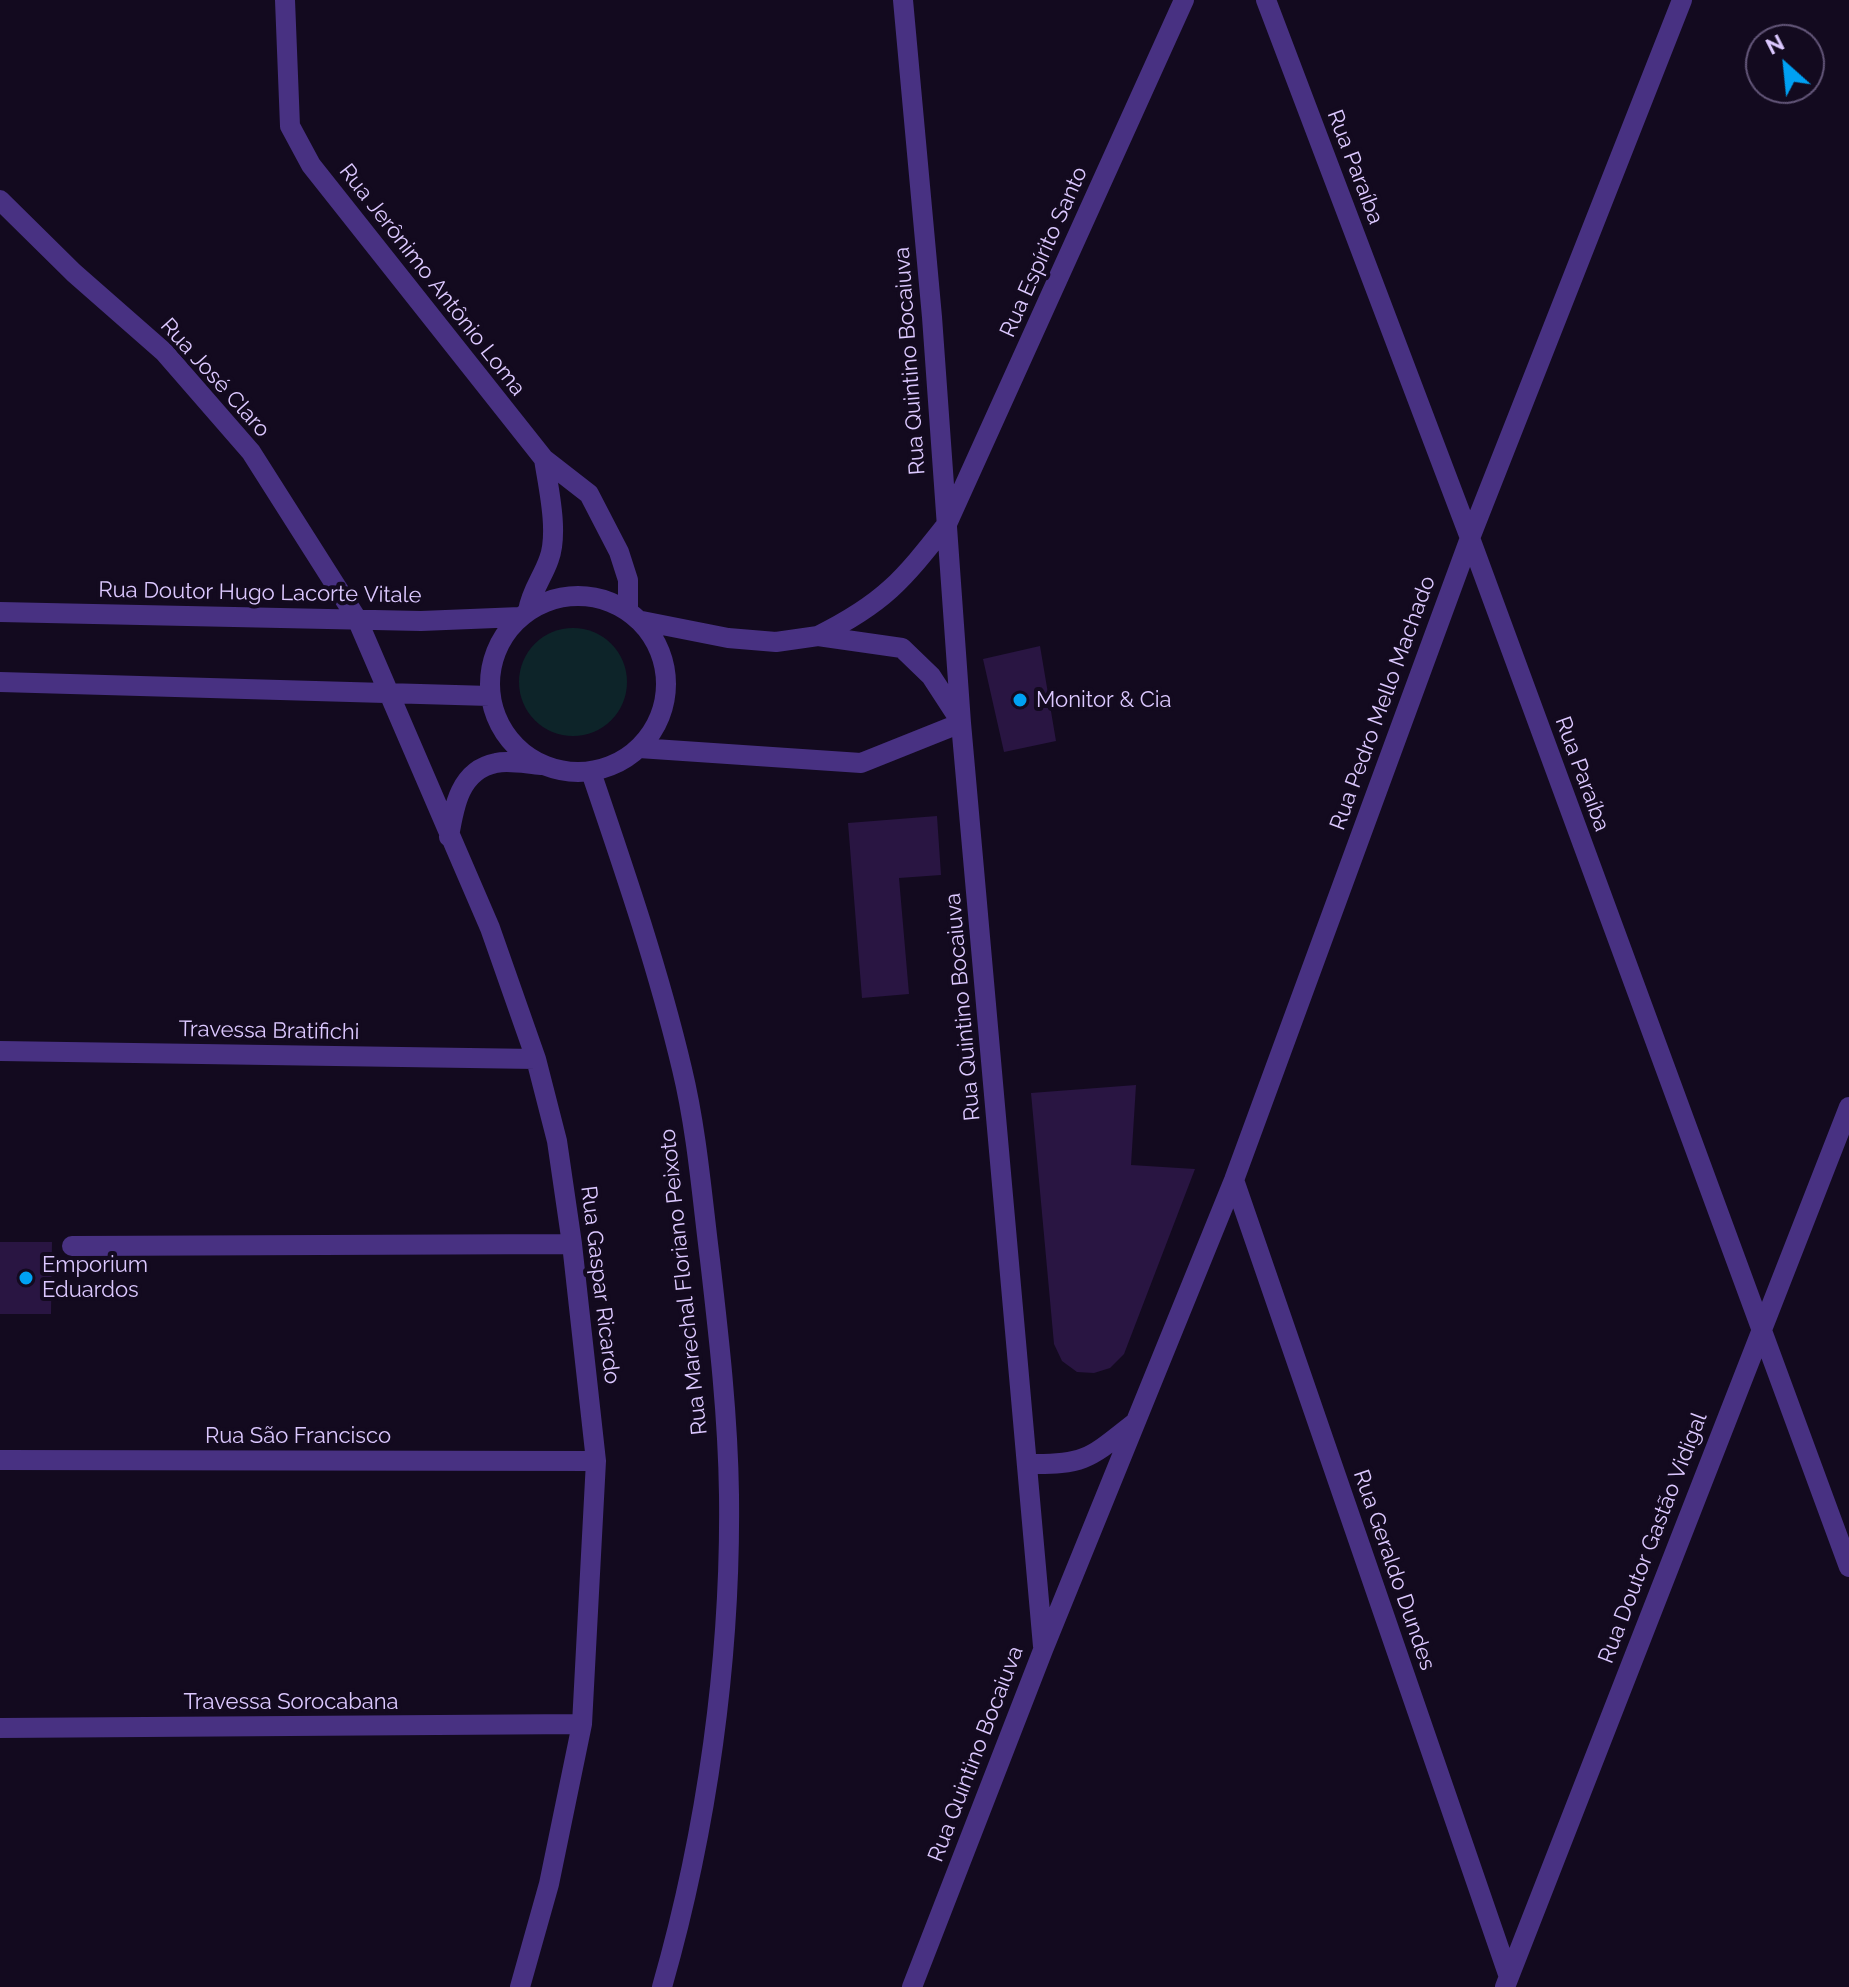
<!DOCTYPE html>
<meta charset="utf-8">
<style>
body{margin:0}
#map{position:relative;width:1849px;height:1987px;overflow:hidden;background:#130a1f;font-family:Raleway,sans-serif}
canvas{display:block}
.north{position:absolute;left:1745px;top:24px;width:80px;height:80px;box-sizing:border-box;background:#130a1f;border:2px solid #635679;border-radius:50%;rotate:333deg;font-size:22px;font-weight:700;line-height:32px;text-align:center;color:#dcc8ff}
.north::after{content:'';display:block;margin:auto;width:28px;height:36px;background:#00a1f3;clip-path:polygon(50% 0,100% 100%,50% 72%,0 100%)}
</style>
<div id="map">
<canvas width="1849" height="1987"></canvas>
<div class="north">N</div>
</div>
<script>
const context = document.querySelector('canvas').getContext('2d');
context.lineJoin = 'round';
function fill(path, color) { context.fillStyle = color; context.fill(path, 'evenodd'); }
function stroke(path, color, width, dash) { context.strokeStyle = color; context.lineWidth = width; context.lineCap = dash ? 'butt' : 'round'; context.setLineDash(dash || []); context.stroke(path); }
function write(font, color, halo, rows, align = 'center') {
  context.font = font + ' Raleway,sans-serif'; context.lineWidth = 8; context.setLineDash([]); context.textBaseline = 'middle'; context.strokeStyle = halo; context.fillStyle = color; for (const [text, x, y, turn = 0] of rows) {
    context.save(); context.translate(x, y); context.rotate((+turn || 0) * Math.PI / 180); context.textAlign = isNaN(turn) ? turn : align; if (halo) context.strokeText(text, 0, 0); context.fillText(text, 0, 0); context.restore();
  }
}
fill(new Path2D(`
 M519 682a54 54 0 1 1 108 0a54 54 0 1 1-108 0Z`), '#0d2429');
fill(new Path2D(`
 M1040 646 1056 741 1004 752 983 659Z
 M937 816 941 875 899 878 909 994 862 998 848 823Z
 M1136 1085 1131 1165 1195 1169 1124 1354 1110 1368 1094 1373 1077 1372 1062 1361 1054 1344 1031 1093Z
 M0 1242H52L51 1314H0Z`), '#291542');
stroke(new Path2D(`
 M285 0 290 126 311 165 544 459 589 494 619 552 628 580V610
 M903 0 932 317 961 723 1043 1646
 M1266 0 1470 538 1849 1567
 M0 200 74 273 164 352 251 452 357 619 490 928 536 1059 557 1141 572 1244 596 1461 582 1724 549 1884 520 1987
 M490 684a88 88 0 1 1 176 0a88 88 0 1 1-176 0Z
 M528 611C531 591 543 577 549 559 559 532 548 486 544 459
 M0 612 421 621 520 617
 M642 621 728 638 776 642 818 636 902 648 931 676 959 719
 M818 636C884 603 902 581 947 524L1184 0
 M0 682 490 696
 M639 748 861 763 961 723
 M591 772C624 869 658 968 682 1069 697 1131 702 1197 710 1260 719 1338 728 1416 729 1495 731 1659 707 1830 662 1987
 M449 837C454 806 460 770 496 763 509 760 527 764 541 765
 M0 1051 536 1059
 M1234 1180 1509 1977
 M72 1246 572 1244
 M0 1460 596 1461
 M1029 1464C1085 1465 1090 1458 1133 1424
 M0 1728 582 1724
 M912 1987 1043 1650 1234 1180 1470 538 1682 0
 M1505 1987 1849 1107`), '#483182', 20);
for (const [x, y, r, color] of [
 [1020,700,8,"#00a1f3"],
 [26,1278,8,"#00a1f3"]
]) { const dot = new Path2D(); dot.arc(x, y, r, 0, 2 * Math.PI); context.fillStyle = color; context.fill(dot); stroke(dot, '#130a1f', 3); }
write('22px', '#dcc8ff', '#130a1f', [
 ["Rua Paraíba",1355,167,69],
 ["Rua Espírito Santo",1044,252,-66],
 ["Rua Jerônimo Antônio Loma",432,280,52],
 ["Rua Quintino Bocaiuva",910,361,-94],
 ["Rua José Claro",215,378,48],
 ["Rua Doutor Hugo Lacorte Vitale",260,593,1],
 ["Rua Pedro Mello Machado",1383,703,-70],
 ["Rua Paraíba",1582,774,70],
 ["Rua Quintino Bocaiuva",963,1007,-95],
 ["Travessa Bratifichi",269,1031,1],
 ["Rua Marechal Floriano Peixoto",684,1282,-96],
 ["Rua Gaspar Ricardo",600,1285,83],
 ["Rua São Francisco",298,1436],
 ["Rua Doutor Gastão Vidigal",1653,1538,-69],
 ["Rua Geraldo Dundes",1394,1570,71],
 ["Travessa Sorocabana",291,1702],
 ["Rua Quintino Bocaiuva",976,1754,-69]
]);
write('22px', '#dcc8ff', '#130a1f', [
 ["Monitor & Cia",1036,700],
 ["Emporium",42,1265],
 ["Eduardos",42,1290]
], 'left');
</script>
